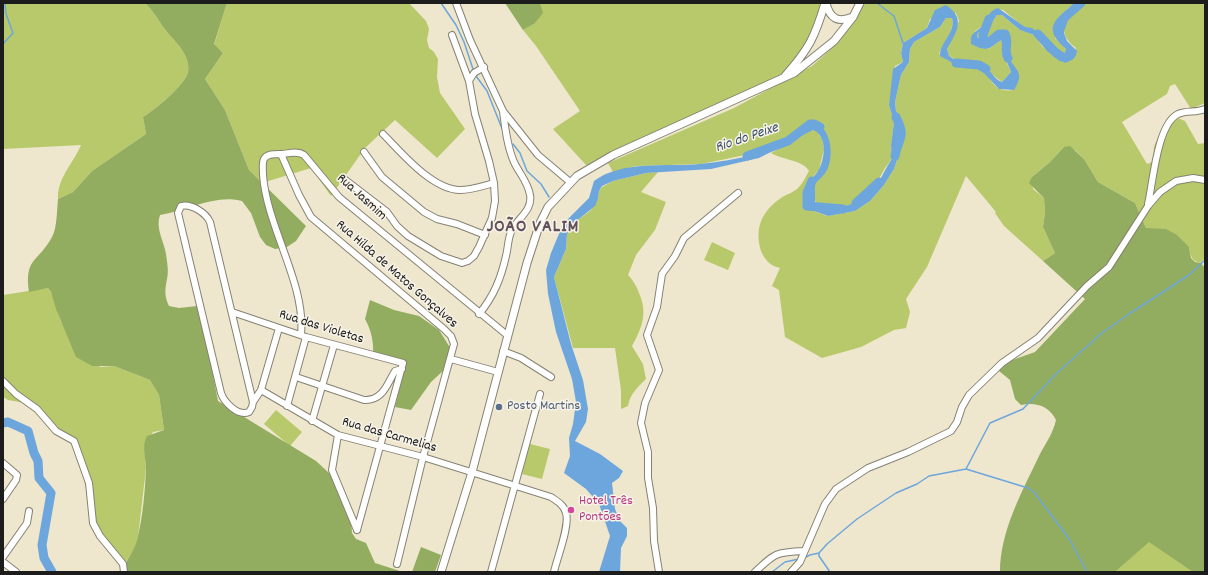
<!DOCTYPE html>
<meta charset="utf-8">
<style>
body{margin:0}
#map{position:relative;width:1208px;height:575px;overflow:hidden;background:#eee7cd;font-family:Dekko,sans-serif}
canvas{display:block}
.frame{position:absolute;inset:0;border:4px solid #1c1c1c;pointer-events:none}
</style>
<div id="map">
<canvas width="1208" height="575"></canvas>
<div class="frame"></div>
</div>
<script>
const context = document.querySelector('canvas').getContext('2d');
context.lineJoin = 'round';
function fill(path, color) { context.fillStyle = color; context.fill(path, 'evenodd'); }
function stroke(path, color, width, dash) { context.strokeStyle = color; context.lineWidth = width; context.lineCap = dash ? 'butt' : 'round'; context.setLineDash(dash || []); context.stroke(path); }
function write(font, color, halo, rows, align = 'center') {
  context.font = font + ' Dekko,sans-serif'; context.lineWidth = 3; context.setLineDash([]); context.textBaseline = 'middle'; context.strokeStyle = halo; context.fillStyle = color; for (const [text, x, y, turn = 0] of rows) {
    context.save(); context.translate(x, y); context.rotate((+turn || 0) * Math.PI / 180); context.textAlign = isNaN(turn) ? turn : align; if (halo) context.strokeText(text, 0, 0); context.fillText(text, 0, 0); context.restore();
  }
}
fill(new Path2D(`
 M3 3H145C154 12 157 18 164 28 171 38 183 47 187 60 188 63 189 69 188 72 185 85 155 110 143 117L146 134 92 171 73 192 58 199C57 178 73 164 81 145L3 149Z
 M227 3H409L426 21 429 29 427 40 429 48 434 52 438 59 437 77 440 93 465 129 437 158 395 120 365 148 331 196 311 168 262 183 249 170 225 110 205 79 223 53 214 45Z
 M540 3H822C813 31 805 57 781 75L587 166 553 129 580 111 536 46 523 30 534 24Z
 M865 3H1076L1067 9 1055 38 1066 49 1064 56 1054 51 1003 10 996 9C988 16 985 26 975 31L973 45C990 50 988 51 1001 39L1005 59 1011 72 1002 82 978 64 974 66 956 60 949 56 947 49 959 21 956 13 930 19 927 28 903 43 901 53 903 62 895 66 889 105 894 122 891 145 892 159 885 168 875 186 854 204 840 208H820L813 198 815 184C829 167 840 133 812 123L779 145 765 151 701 164 636 166 613 172 608 163 734 108 812 66 831 49 847 30Z
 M1085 3H1202L1205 6V103L1191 109 1175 84 1170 86 1167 94 1122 122 1147 164 1155 161C1155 157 1153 151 1154 147 1156 140 1171 120 1178 118L1185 121 1198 144 1205 143V258L1201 263C1191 261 1191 256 1189 247L1146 228 1135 203 1098 182 1084 159 1075 150 1064 147 1049 163 1032 177 1033 189 1044 198 1045 212 1043 227 1055 253 1043 261 1004 226 995 213 996 212 966 176 927 267 906 299 910 312 906 328 894 330 861 347 822 358 785 337 779 290 772 286 780 268C770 266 765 260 761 251 754 228 762 211 781 198 787 194 795 192 799 187 803 183 806 176 809 171 803 160 782 160 771 153L794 141 811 130H816L822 139 824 149 819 170 809 181 806 208 827 216 855 211 870 201 884 185 894 169 899 154 902 121 896 111 895 102 901 75 909 62 910 49 914 42 940 27 946 18H952C955 31 943 43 939 54L971 68 980 69C994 80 993 93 1014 90L1011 61 1007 50V39L990 36 986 38 977 37 978 33 990 25 997 15H1002L1020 30 1034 35 1043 47 1065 63 1076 48C1064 39 1062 31 1065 16L1082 7Z
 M658 172 641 192 666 202 655 230 636 255 628 275C633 280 637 287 639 293 648 313 642 328 632 346L643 364 646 379C637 388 630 394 628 406L621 409V390L615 348H573L554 277 566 249 567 234 574 223 591 210 598 199 599 191 602 187 613 181 646 173Z
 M712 242 735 253 728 270 704 260Z
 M48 288C56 297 56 314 63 325 71 339 89 354 100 367L114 366 150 380 159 395 164 430 153 432 144 448 146 468 138 537 136 547 125 563 90 523 91 506 74 443 42 414 25 403 8 400 3 397V295Z
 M276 410 302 432 290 446 264 424Z
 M530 444 550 449 542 479 522 474Z
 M1149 541 1188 568 1193 572H1115Z`), '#b8c96b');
fill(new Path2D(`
 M145 3H227L214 44 223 53 205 79 225 110 249 170 306 226 296 241 287 247 275 249 266 245 260 237 251 213 242 201C215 194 187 211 160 215 155 228 164 241 166 254 167 262 169 271 167 279 165 290 164 295 169 306L179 308 197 306 200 309 218 401 316 461 342 485 350 504 352 533 356 539 366 543 375 563 403 572H122C126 559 136 550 138 536 143 515 145 491 146 469 146 458 141 447 147 436L164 430 159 395 150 380 114 366H92L76 357 56 309 51 292 48 288 29 292C24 257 39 262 52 237 57 229 57 209 58 199L73 192 92 171 146 134 143 117C155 110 185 85 188 72 189 69 188 63 187 60 183 47 171 38 164 28 157 18 154 12 145 3Z
 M505 3H540L543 13 534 24 523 30Z
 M1070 146 1084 159 1098 182 1135 203 1146 228 1166 229 1177 235 1189 247 1191 258 1195 262 1201 263 1205 268V572H1193L1149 542 1115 572H1000C1000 531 1022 492 1039 456 1045 444 1053 434 1056 420 1049 406 1036 402 1021 405L1015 399 1010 380 999 371 1004 363 1035 352 1085 299 1043 261 1055 253 1043 227 1045 212 1044 198 1029 183 1032 177 1049 163 1064 147Z
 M370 300 394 310 419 316 439 330 449 346 450 354 444 370 431 382 411 410 395 407 405 365 373 358C374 343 372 332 365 319Z
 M421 547 441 555 435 572H412Z`), '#92ad5f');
fill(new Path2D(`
 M1076 3H1085L1078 10 1065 16 1064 33 1067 41 1077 51C1076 59 1072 60 1065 63L1047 51 1034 35 1020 30 1002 15H997L990 25 978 33 977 37C986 41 996 32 1006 35 1008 41 1006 46 1007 52 1012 70 1027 70 1014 90L999 89 980 69 955 64 940 56C939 43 956 33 952 18H946L940 27 914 42 910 49 909 62 901 75 895 102 896 111 902 121 899 154 894 169 884 185 870 201 855 211 828 216 806 208C806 200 807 191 809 183 810 179 815 176 818 171 825 160 828 136 813 130L759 158 711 169 646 173 613 181 602 186 599 191 598 199 595 206 574 223 567 234 566 249 554 277 571 344 583 380 588 409 586 422 575 441 600 454 623 471 619 478 612 483 615 509 620 521 627 528V536L621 548 620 572H599L610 536 599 504 586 489 564 473 570 456 569 438 573 424 576 402 572 379 556 332 548 294 546 270 551 253 561 229 565 222 589 198 594 181C622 160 667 167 700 164 721 162 756 156 774 148 787 141 801 131 812 122 832 126 834 156 827 170 824 176 819 179 815 184V202L820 208C842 210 865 203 878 183 883 175 886 167 892 159L891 145 894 122 889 105 893 69 903 62 901 53 903 43 927 28 935 10 946 5C966 18 957 32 947 49L949 56C958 63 970 66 981 63 990 68 993 79 1002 82L1011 72 1004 55 1001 40C987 50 988 52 971 44V37C974 31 979 30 983 25 989 18 988 11 998 8L1025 27 1032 28 1038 33 1049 47 1064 55 1066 49C1040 27 1057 18 1076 3Z`), '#6da6dc');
stroke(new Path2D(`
 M441 3 456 25 464 42 473 69
 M877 3 894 16 903 43
 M3 44 13 33 6 14 5 3
 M476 76 487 91 503 131
 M513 144 520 153 527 171 541 184 549 197
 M966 469 990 423 1023 409 1057 373 1102 333 1129 314 1189 275 1205 260
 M819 553V556L830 572
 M802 559 810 555 819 553 827 544 857 519 896 493 917 484 929 476 966 469 1028 488 1034 492 1070 540 1087 572
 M772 572 785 562 799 559`), '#6da6dc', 1.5);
stroke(new Path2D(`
 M989 19 983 35 984 40 988 43 999 34H1005C1010 42 1003 50 1008 58
 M1061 27 1064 18 1081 3
 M1038 34 1055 52 1062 57
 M956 63 979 65 986 69
 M747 156 788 141 810 124H814L820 127
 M895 156C898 137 907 139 896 117
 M812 181 807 193V206L843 209
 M856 203 879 182
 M3 423 8 422 28 431 34 453 38 461 39 478 51 493 42 545 44 558 52 572`), '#6da6dc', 9);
const minor = new Path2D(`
 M456 3 470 40 503 111 538 155 570 182
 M469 81 474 73 484 67
 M383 134C401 152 432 190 460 190 471 190 483 186 494 183
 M364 152 382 177 424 212 437 219 457 224 485 235
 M281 154 299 195 311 217 444 329 451 336 454 344 423 457 397 564
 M344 179 387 212 397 226 408 236 441 256 462 263 468 261 474 256 479 247 492 218 495 201 494 183 489 161 475 114 469 81 452 35
 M1148 204C1153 183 1157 124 1178 114 1187 110 1196 113 1205 109
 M232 312 306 337 403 363 357 530
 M479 314C494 296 501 278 506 256 508 248 508 239 511 232 516 219 533 211 530 195 528 182 519 173 514 162 507 146 505 127 503 111
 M301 334C306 284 267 228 263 175 263 170 262 163 264 159 267 153 277 154 283 154 290 153 298 151 304 155L339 197 507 335
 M503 351 521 358 551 377
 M451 359 498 372
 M296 377 364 400C383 401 387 384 395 371L402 369
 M3 381 16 394 37 409 56 431 74 441 89 483 93 523 100 536 123 564 124 572
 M261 390 338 435 423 457 551 497C557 501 564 505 566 513 570 526 557 558 554 572
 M253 402 210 222C206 213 191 203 181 206L178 213 221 393C224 402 238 417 249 412L252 407 253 402 261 390 279 328
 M287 406 306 337
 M312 421 334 345
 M338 435 332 470 357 530
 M3 463 17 475 16 480 3 499
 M3 557 27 523 29 511
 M3 562 16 572
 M491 572 540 394
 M659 572 654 541 653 508 648 478V452L641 423 645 403 659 370 647 335 657 307 662 274 675 256 684 238 738 193
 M755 572C775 553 776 552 804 551
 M791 572 800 562 825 504 836 489 868 468 908 452 951 431 957 422 962 407 969 395 1002 363 1038 338 1087 286 1109 267 1148 206 1160 192 1176 181 1193 178 1205 180`);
const major = new Path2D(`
 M826 3C830 19 838 23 853 17
 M785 76C809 49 815 37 825 3
 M441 572 472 472 527 263 540 223 548 207 577 176 613 155 794 73 834 41 853 17 860 3`);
stroke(minor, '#858274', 8);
stroke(major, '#858274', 9);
stroke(minor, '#fff', 6);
stroke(major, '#fff', 7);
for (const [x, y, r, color] of [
 [499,407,4,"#5c6f8a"],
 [571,510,4,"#d1479c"]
]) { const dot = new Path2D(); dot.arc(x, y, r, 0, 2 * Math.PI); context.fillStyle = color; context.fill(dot); stroke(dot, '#f7f3e8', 1.5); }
write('14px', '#1c1c1c', '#f7f3e8', [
 ["Rua Jasmim",361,198,42],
 ["Rua Hilda de Matos Gonçalves",396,275,41],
 ["Rua das Violetas",321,328,17],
 ["Rua das Carmelias",389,436,16]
]);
write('14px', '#4e5e75', '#f7f3e8', [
 ["Posto Martins",507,407]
], 'left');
write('14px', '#b23c85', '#f7f3e8', [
 ["Hotel Três",579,502],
 ["Pontões",579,518]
], 'left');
write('italic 15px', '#3c5369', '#f7f3e8', [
 ["Rio do Peixe",747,139,-19]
]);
context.letterSpacing = '1px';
write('bold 18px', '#62505a', '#f7f3e8', [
 ["JOÃO VALIM",533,229]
]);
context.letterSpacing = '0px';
</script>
